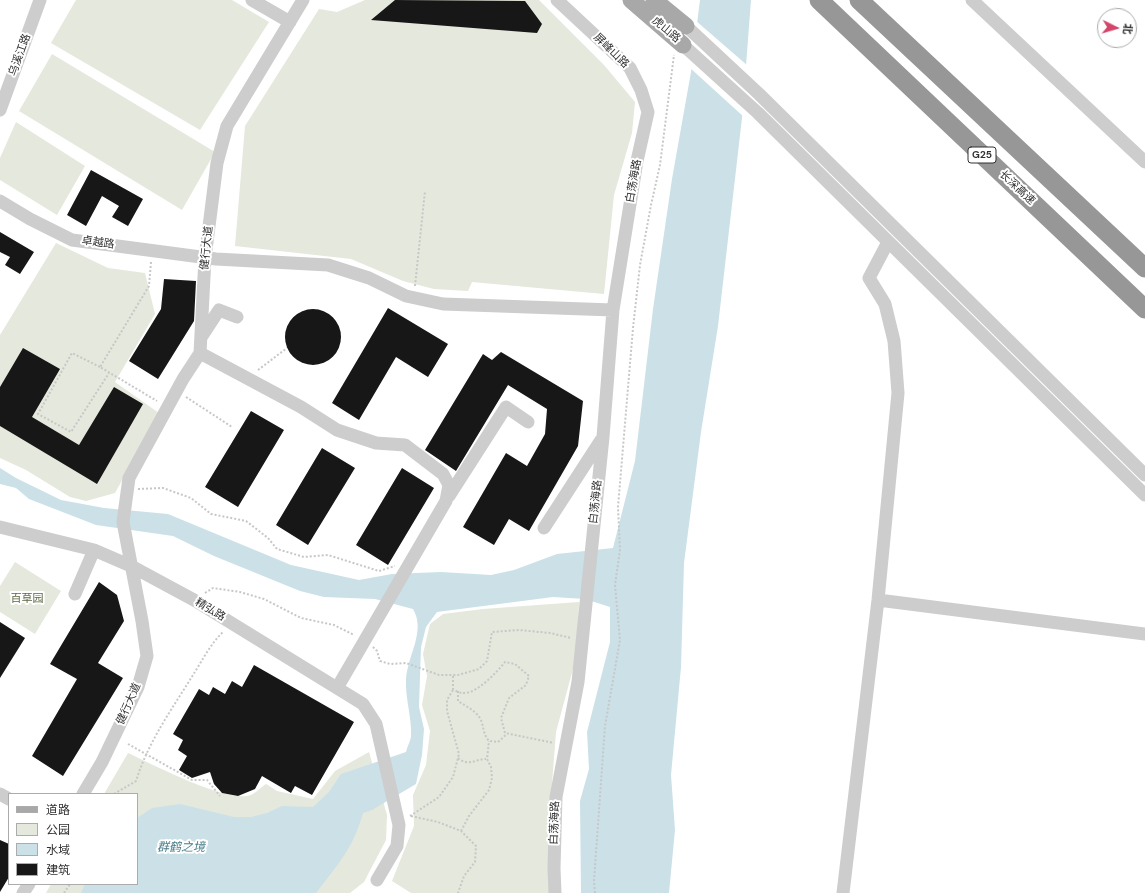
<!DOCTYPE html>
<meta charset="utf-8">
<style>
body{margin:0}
#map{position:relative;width:1145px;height:893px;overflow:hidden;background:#fff;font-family:"DM Sans","Noto Sans SC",sans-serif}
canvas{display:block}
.legend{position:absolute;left:8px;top:793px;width:130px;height:92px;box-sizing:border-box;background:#fff;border:1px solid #acacac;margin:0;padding:5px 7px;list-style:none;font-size:12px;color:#303030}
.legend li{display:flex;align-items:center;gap:8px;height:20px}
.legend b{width:20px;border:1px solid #acacac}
.north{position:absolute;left:1097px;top:8px;width:40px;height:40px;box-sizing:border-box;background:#fff;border:1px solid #acacac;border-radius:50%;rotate:95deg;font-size:11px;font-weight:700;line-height:16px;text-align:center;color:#303030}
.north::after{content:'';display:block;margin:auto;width:14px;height:18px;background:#d34669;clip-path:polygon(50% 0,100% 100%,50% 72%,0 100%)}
</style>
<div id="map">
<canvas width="1145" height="893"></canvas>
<ul class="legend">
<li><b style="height:5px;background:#a8a8a8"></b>道路</li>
<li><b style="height:11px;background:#e5e8dc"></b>公园</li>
<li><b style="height:11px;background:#cbe1e7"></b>水域</li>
<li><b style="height:11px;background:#171717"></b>建筑</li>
</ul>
<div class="north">北</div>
</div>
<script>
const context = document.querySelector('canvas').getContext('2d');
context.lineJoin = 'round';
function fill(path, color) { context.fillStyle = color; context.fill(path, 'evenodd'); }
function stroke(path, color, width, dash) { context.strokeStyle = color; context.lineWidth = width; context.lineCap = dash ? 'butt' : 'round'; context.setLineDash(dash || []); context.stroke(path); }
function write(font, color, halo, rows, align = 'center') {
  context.font = font + ' "DM Sans","Noto Sans SC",sans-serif'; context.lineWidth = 4; context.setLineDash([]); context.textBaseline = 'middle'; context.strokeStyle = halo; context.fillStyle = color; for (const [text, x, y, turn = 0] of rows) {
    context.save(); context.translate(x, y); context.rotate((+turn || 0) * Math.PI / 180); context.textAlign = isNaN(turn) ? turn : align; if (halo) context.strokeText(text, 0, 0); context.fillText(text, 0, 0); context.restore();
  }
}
fill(new Path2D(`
 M76 0H232L269 22 200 130 51 43Z
 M365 0H539L604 65 635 102 632 133 614 195 604 294 472 282 468 291 434 289 403 281 351 259 235 246 245 126 319 9 337 12Z
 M52 54 215 152 182 210 19 111Z
 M16 122 85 166 57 215 0 180V158Z
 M56 243 108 268 145 273 155 314 115 382 159 413 115 493 86 501 70 497 26 470 0 458V335Z
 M15 562 61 591 35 634 0 612V586Z
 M579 602 577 654 556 732 549 822 552 893H411L392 881 414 826 413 795 426 765 430 731 422 705 427 676 423 654 430 624 443 614 483 609Z
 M369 752 387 815 386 840 364 882 350 893H46L51 884H137V794H104L128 753C152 764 228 804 251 795 256 793 261 787 266 784L277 791 313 799 335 771Z`), '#e5e8dc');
fill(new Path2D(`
 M700 0H751L742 118 718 326 701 432 684 563 681 667 671 775 675 830 669 893H581L580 801 589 769 587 732 610 642V607L585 599 553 597 437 612 426 627 421 647 419 707 424 729 422 755 416 784 372 810 363 813C353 849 338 864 316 893H81L85 884H137V818L152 808 180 804 234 817H251L267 813 282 806 313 807 329 792 341 774 406 752C407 747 410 742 411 737 412 718 405 698 406 679 408 654 426 631 413 609L375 599 324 597 300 591 214 556 173 536 96 525 29 499 16 488 0 484V468L16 478 61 500 104 508 168 514 291 565 359 580 392 574 441 572 491 575 514 570 557 554 613 548 635 461 653 309 672 179 691 72Z`), '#cbe1e7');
fill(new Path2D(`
 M695 20 748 66 744 117 689 67Z`), '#fff');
fill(new Path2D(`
 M395 0 525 1 542 24 537 33 371 20Z
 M91 170 143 199 128 226 112 217 119 206 102 196 86 226 67 215Z
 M0 232 34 252 20 274 5 265 10 257 0 252Z
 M164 279 196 281 194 321 158 379 129 361 161 309Z
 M388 308 448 344 428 377 396 357 359 420 332 403Z
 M285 337a28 28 0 1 1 56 0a28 28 0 1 1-56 0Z
 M23 348 60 369 32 417 79 445 114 387 143 404 97 484 0 426V387Z
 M501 352 583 401 578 446 529 531 509 519 494 545 463 527 506 453 527 466 545 434 547 409 508 385 456 471 425 450 483 354 492 360Z
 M251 411 284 430 238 507 205 487Z
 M322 448 355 468 308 545 276 525Z
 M402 468 434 488 388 565 356 545Z
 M99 582 117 595 124 621 98 663 123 678 63 776 32 756 77 679 50 664Z
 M0 622 25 638 0 678Z
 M254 665 354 722 312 795 295 786 291 793 262 776 255 789 238 796 222 793 214 784 210 772 192 778 179 770 187 756 178 750 183 740 173 734 199 689 209 695 213 687 225 694 232 681 242 687Z
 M0 840 9 844V877L0 892Z`), '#171717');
stroke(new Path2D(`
 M151 262 149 286 100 367 157 401
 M415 286 425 191
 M100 367 72 353 38 414 71 432 109 373
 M258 370 287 348
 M186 397 232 427
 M138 489 163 488 191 498 211 514 246 521 268 538 277 549 304 557 328 555 379 571 395 566
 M205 593 213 588 240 592 264 599 301 618 334 625 354 635
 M373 647 377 651 380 661 390 664 406 663 439 675H458L479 669 487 661 492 632 519 630 550 633 571 638
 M453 676V689C456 691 460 693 462 693 476 695 497 672 505 662L515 664 529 676 526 685 509 698 501 718 505 733 554 743
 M458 691V701C467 707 479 712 482 723 484 731 484 735 489 741L498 742 507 734
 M128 744 192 780H207L220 796
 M458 758C469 767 475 759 486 759
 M114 794 136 781C148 742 172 709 193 675 202 661 211 643 223 632
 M410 816 439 797 453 777 459 754 447 711V700L453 690
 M411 816 438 822 461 831 476 846 475 862 464 876 458 893
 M461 831 469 816 489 790 492 778 491 767 487 759 489 741
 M64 893 70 884
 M595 893 594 881 605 726 620 640 615 585 620 550 618 507 633 328 640 265 651 205 660 165 674 55`), '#c7c7c7', 2, [2, 2]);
stroke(new Path2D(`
 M252 0 290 22
 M972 0 1145 162
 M686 26 759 94 1145 475
 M683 45 758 113 1145 495
 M0 110 40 0
 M0 201 30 219 72 240 216 259 328 265 369 278 406 296 443 304 613 310
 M202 336 219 310 237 317
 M200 353 301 407 337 430 376 443 405 445 443 474 449 485 446 501 337 688
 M449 496 506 407 528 422
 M0 527 94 550 131 566 194 600 363 704 376 724 399 825 397 846 377 880
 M544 528 601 440
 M75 594 94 550
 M878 600 1145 634
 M0 794 9 799
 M83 794 102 762 138 687 147 656 142 621 123 522 129 478 183 379 200 353 205 258 217 163 227 126 303 0
 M23 893 29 884
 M555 893 554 868 556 797 578 682 603 437 613 310 637 161 648 112 641 90 630 68 557 0
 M843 893 878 600 898 393 894 341 885 304 869 278 888 242`), '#cdcdcd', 13);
stroke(new Path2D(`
 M631 0 683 45
 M654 0 686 26`), '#a8a8a8', 17);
stroke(new Path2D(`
 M819 0 1145 309
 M859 0 1145 268`), '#979797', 19);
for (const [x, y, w] of [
 [982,155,28]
]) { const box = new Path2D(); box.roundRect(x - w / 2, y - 8, w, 16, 3); context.fillStyle = '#fff'; context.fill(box); stroke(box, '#303030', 1); }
write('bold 10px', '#303030', null, [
 ["G25",982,155]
]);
write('11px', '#303030', '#fff', [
 ["虎山路",666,30,40],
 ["屏峰山路",611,51,44],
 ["乌溪江路",20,55,-70],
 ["白荡海路",634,181,-80],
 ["长深高速",1017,188,43],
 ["卓越路",98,243,8],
 ["健行大道",207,248,-84],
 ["白荡海路",596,502,-84],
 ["精弘路",210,610,31],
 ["健行大道",129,704,-66],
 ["白荡海路",555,823,-88]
]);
write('11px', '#5a6741', '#fff', [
 ["百草园",27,599]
]);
write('italic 12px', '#467b89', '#fff', [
 ["群鹤之境",181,848]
]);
</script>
